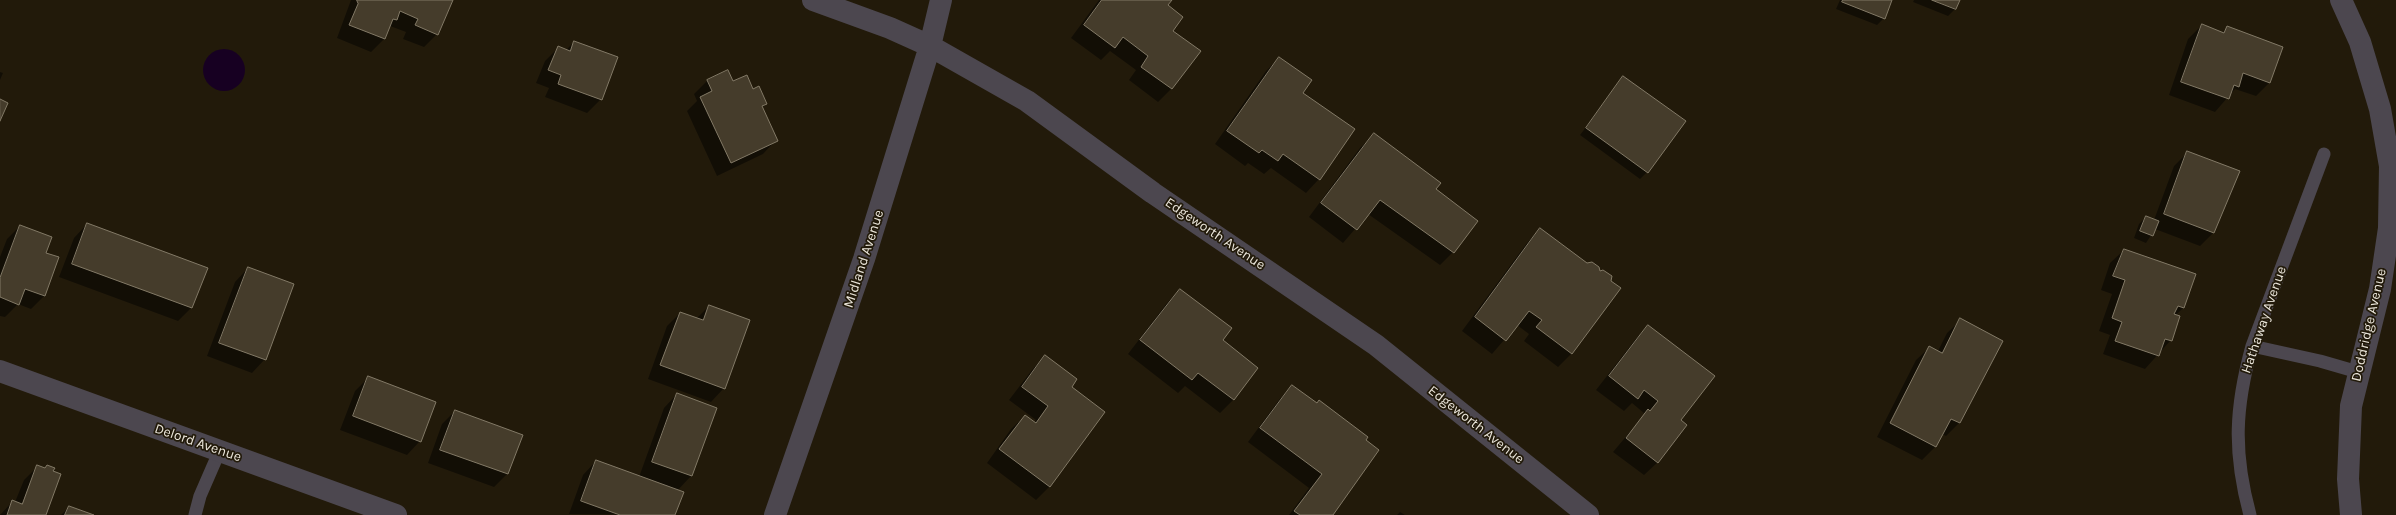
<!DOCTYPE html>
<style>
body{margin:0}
canvas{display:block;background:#221a0a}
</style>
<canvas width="2396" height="515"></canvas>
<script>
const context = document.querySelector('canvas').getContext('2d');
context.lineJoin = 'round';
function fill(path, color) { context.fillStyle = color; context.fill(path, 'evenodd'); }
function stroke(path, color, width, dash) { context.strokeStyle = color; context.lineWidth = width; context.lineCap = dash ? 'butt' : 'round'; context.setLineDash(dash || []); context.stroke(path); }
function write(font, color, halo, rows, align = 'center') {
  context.font = font + ' Karla,sans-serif'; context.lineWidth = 3.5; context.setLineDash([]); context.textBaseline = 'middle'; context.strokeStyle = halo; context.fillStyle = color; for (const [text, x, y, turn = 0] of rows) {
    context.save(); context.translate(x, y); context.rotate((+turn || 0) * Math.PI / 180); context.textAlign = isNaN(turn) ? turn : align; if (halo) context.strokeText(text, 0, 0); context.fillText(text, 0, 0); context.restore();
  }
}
fill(new Path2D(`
 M203 70a21 21 0 1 1 42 0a21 21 0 1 1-42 0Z`), '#170022');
fill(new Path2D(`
 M351 0H451L437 34 424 47 403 39 406 32 390 26 384 39 371 52 337 38Z
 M1099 0H1171L1167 6 1172 31 1199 51 1171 89 1158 102 1129 80 1136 70 1110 51 1101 60 1071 38Z
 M1840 0H1891L1884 18 1877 25 1836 9Z
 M1914 0H1959L1955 9 1948 16 1913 2Z
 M2202 25 2222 33 2227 28 2282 47 2269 83 2256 96 2235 89 2215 112 2169 95 2188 39Z
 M574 42 601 99 587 113 545 97 549 88 536 83 545 61 558 48 565 51Z
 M1279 58 1302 93 1354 130 1319 179 1306 193 1271 168 1264 174 1248 163 1245 166 1215 144 1266 71Z
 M727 71 733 83 753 90 766 104 761 108 776 140 763 154 717 176 687 111 697 101 694 94 707 81Z
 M0 72 3 73 0 80Z
 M1624 77 1647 172 1640 179 1580 135Z
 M1374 135 1435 189 1453 252 1440 265 1368 214 1343 243 1309 217 1360 148Z
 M2188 152 2214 232 2200 246 2155 229 2146 243 2134 238 2139 224 2146 217 2154 220 2174 166Z
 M87 224 191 308 178 321 59 277 74 238Z
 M20 226 45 253 44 296 31 309 18 304 5 317 0 316V257L7 239Z
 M1540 229 1586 264 1571 354 1558 367 1524 341 1529 334 1517 325 1492 354 1462 331 1527 243Z
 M2124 250 2194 275 2183 308 2175 316 2171 340 2145 369 2103 354 2110 335 2099 331 2112 294 2101 290 2110 263Z
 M248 268 265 359 252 373 207 356 235 282Z
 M1180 290 1221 341 1257 368 1233 400 1220 413 1185 386 1178 393 1128 354 1167 303Z
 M709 306 724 388 711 402 648 379 667 326 680 313 696 319Z
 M1961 320 2002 341 1959 423 1946 436 1942 434 1935 447 1922 460 1877 437 1916 360 1930 347 1938 351 1947 333Z
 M1648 326 1680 420 1658 462 1644 475 1613 452 1645 414 1632 403 1624 411 1596 390 1635 340Z
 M1045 356 1070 387 1050 486 1036 500 987 463 1011 429 1025 416 1034 423 1036 420 1009 400 1032 370Z
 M368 378 420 441 407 455 340 430 355 391Z
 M1292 386 1364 441 1331 515H1289L1309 488 1248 442 1279 400Z
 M677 394 716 409 691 476 677 491 674 515 569 514 583 475 596 461 639 477 664 408Z
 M455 411 507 474 494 487 428 463 442 424Z
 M38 466 44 469 47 466 59 475 45 515H0L13 501 15 502 24 480Z
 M69 507 92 515H61Z
 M1400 512 1405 515H1397Z`), '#0007');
const building = new Path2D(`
 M357 0H453L438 35 415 25 418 19 400 11 397 20 393 19 385 39 349 25 358 4Z
 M1102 0H1172L1168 5 1183 17 1173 31 1201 51 1172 89 1141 67 1148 56 1123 37 1115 48 1084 25Z
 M1843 0H1892L1885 19 1842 2Z
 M1932 0H1960L1956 9Z
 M2202 24 2224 33 2227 26 2283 47 2270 83 2243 73 2239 87 2234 85 2229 99 2181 82Z
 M574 41 618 57 602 100 558 84 561 75 548 70 558 46 570 51Z
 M1279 57 1312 80 1303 93 1355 129 1320 180 1283 154 1278 161 1262 150 1259 153 1227 131Z
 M728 70 733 81 747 75 753 89 759 86 767 104 762 106 778 141 731 163 700 97 712 91 707 80Z
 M1623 76 1686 121 1648 173 1586 128Z
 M0 99 8 103 0 121Z
 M1374 133 1441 183 1436 189 1478 221 1454 253 1380 200 1357 230 1321 203Z
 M2187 151 2240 171 2214 233 2164 214Z
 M2146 216 2159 221 2153 236 2140 231Z
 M87 223 208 268 192 308 72 264Z
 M20 225 52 237 46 253 59 257 45 296 25 289 19 305 0 297V278Z
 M1540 228 1587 263 1592 262 1599 267 1600 271 1603 270 1612 276 1611 281 1621 288 1572 354 1536 327 1542 320 1529 311 1506 341 1475 317Z
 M2124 249 2196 274 2184 308 2178 306 2174 314 2180 316 2172 341 2165 339 2159 356 2115 341 2122 322 2112 318 2125 280 2113 276Z
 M248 267 294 284 266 360 219 343Z
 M1180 289 1232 328 1223 340 1258 368 1234 400 1198 373 1192 380 1140 340Z
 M709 305 750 320 725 389 660 365 680 312 703 320Z
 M1960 318 2003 341 1960 423 1951 419 1936 447 1890 423 1929 346 1942 353Z
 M1648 325 1715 376 1681 420 1687 425 1658 463 1626 438 1648 409 1650 411 1658 401 1644 390 1638 399 1609 376Z
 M1045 355 1077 379 1072 387 1105 412 1050 487 999 449 1025 415 1036 423 1048 406 1022 387Z
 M368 376 436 402 421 442 353 416Z
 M1292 385 1317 403 1319 400 1368 437 1366 440 1379 450 1333 515H1300L1294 511 1322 474 1260 428Z
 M677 393 717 408 692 476 652 462Z
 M455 410 523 435 508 474 440 450Z
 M596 460 684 492 675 515H620L581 501Z
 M37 465 45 468 47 465 55 468 53 471 61 474 46 515H7L12 500 22 504Z
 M69 506 94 515H65Z`);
fill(building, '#453c2b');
stroke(building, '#827966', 1);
stroke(new Path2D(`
 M2252 346 2320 361 2358 372
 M195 515 200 496 220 450
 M2250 515C2233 452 2235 408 2252 346L2324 154`), '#4c474f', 13);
stroke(new Path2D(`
 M813 0 890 28 930 46 1027 101 1153 193 1376 345 1588 515
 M2341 0 2360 42 2380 109 2390 166 2389 228 2380 289 2351 406 2348 479 2351 515
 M0 371 396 515
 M775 515 864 259 930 46 941 0`), '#4c474f', 22);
write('14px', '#eae5da', '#221a0a', [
 ["Edgeworth Avenue",1215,234,34],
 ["Midland Avenue",864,259,-72],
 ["Hathaway Avenue",2264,320,-71],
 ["Doddridge Avenue",2369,325,-77],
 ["Edgeworth Avenue",1476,425,38],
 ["Delord Avenue",198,443,19]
]);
</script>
